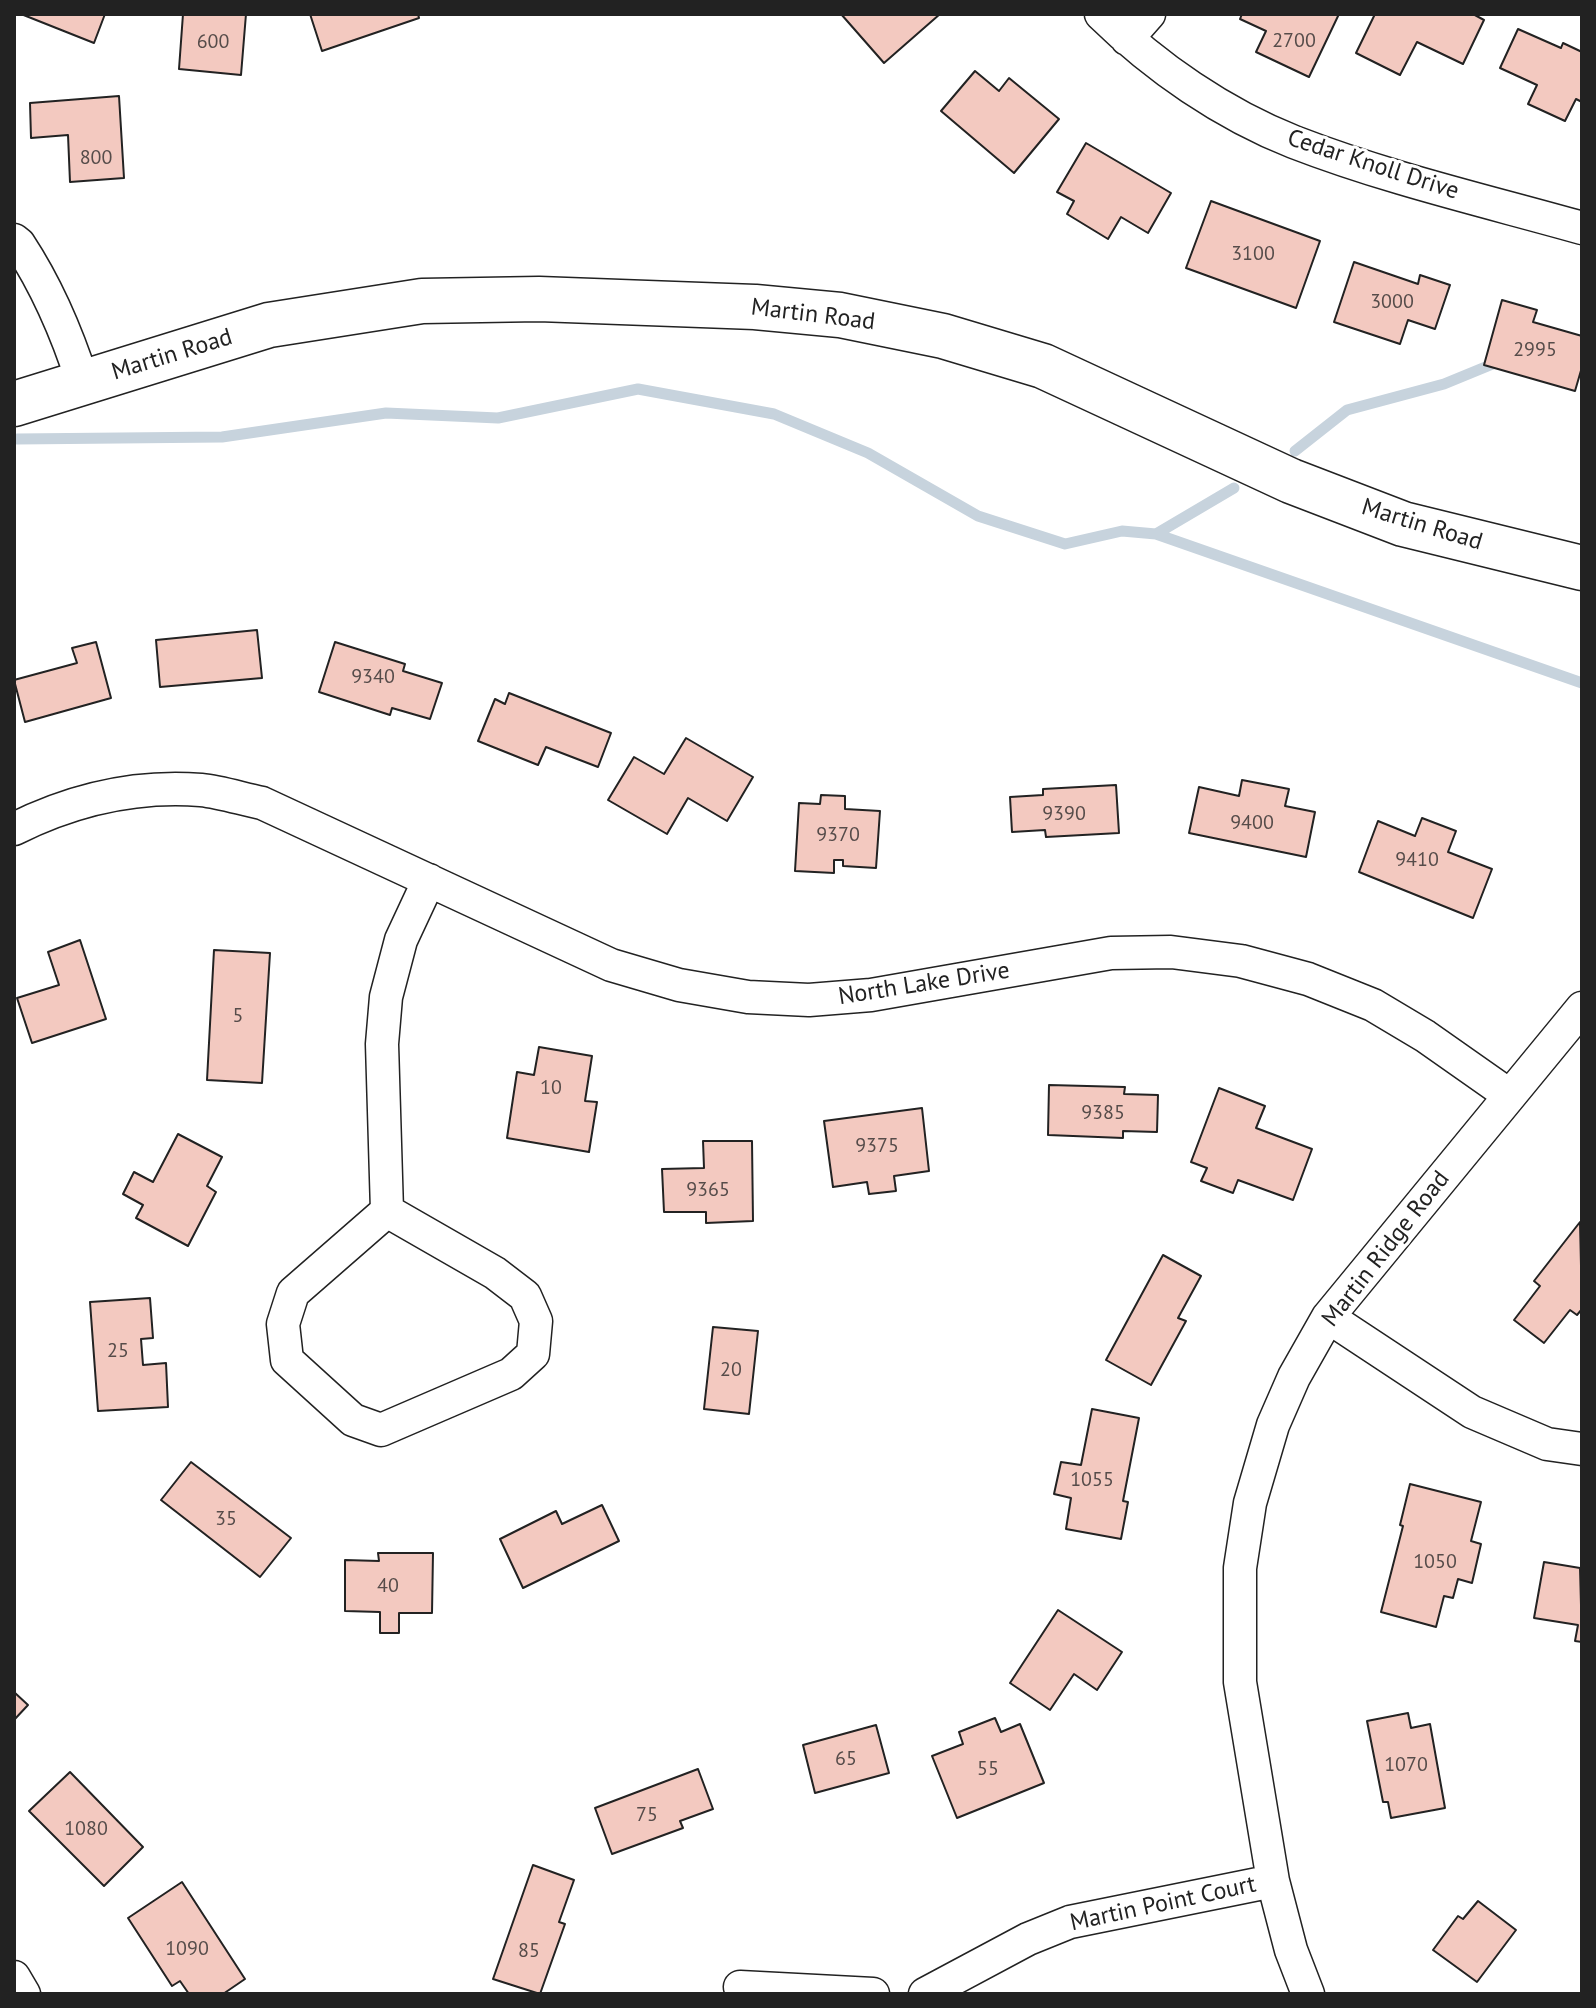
<!DOCTYPE html>
<style>
body{margin:0}
#map{position:relative;width:1596px;height:2008px;overflow:hidden;background:#fff;font-family:"PT Sans",sans-serif}
canvas{display:block}
.frame{position:absolute;inset:0;border:16px solid #222;pointer-events:none}
</style>
<div id="map">
<canvas width="1596" height="2008"></canvas>
<div class="frame"></div>
</div>
<script>
const context = document.querySelector('canvas').getContext('2d');
context.lineJoin = 'round';
function stroke(path, color, width, dash) { context.strokeStyle = color; context.lineWidth = width; context.lineCap = dash ? 'butt' : 'round'; context.setLineDash(dash || []); context.stroke(path); }
function fill(path, color) { context.fillStyle = color; context.fill(path, 'evenodd'); }
function write(font, color, halo, rows, align = 'center') {
  context.font = font + ' "PT Sans",sans-serif'; context.lineWidth = 6; context.setLineDash([]); context.textBaseline = 'middle'; context.strokeStyle = halo; context.fillStyle = color; for (const [text, x, y, turn = 0] of rows) {
    context.save(); context.translate(x, y); context.rotate((+turn || 0) * Math.PI / 180); context.textAlign = isNaN(turn) ? turn : align; if (halo) context.strokeText(text, 0, 0); context.fillText(text, 0, 0); context.restore();
  }
}
stroke(new Path2D(`
 M17 439 222 437 386 413 498 418 638 389 774 414 868 453 978 516 1065 544 1122 531 1156 534 1582 683
 M1295 451 1347 410 1444 384 1500 361
 M1156 534 1234 488`), '#c7d3dd', 11);
const building = new Path2D(`
 M21 14H105L94 43Z
 M183 14H246L241 75 179 69Z
 M310 14H418L419 18 322 51Z
 M841 14H940L884 63Z
 M1242 14H1339L1309 77 1256 52 1266 31 1240 19Z
 M1375 14H1473L1484 20 1463 64 1417 42 1400 75 1356 53Z
 M1518 29 1561 48 1563 43 1582 52V102L1576 99 1565 121 1528 104 1537 85 1500 68Z
 M975 71 999 91 1009 78 1059 119 1014 173 941 111Z
 M119 96 124 178 70 182 68 135 31 138 30 103Z
 M1086 143 1171 193 1148 233 1121 217 1108 239 1067 214 1074 201 1057 192Z
 M1211 201 1320 241 1296 308 1186 268Z
 M1354 262 1418 284 1420 275 1450 285 1435 329 1408 320 1400 344 1334 322Z
 M1502 300 1537 310 1533 322 1582 336V367L1575 391 1484 365Z
 M257 630 262 678 160 687 156 640Z
 M96 642 111 698 25 722 14 680 77 663 72 648Z
 M335 642 405 664 403 671 442 683 430 719 392 708 390 715 319 692Z
 M509 693 611 733 598 767 546 747 538 765 478 741 495 699 505 704Z
 M686 738 753 777 727 821 688 798 667 834 608 800 634 757 664 774Z
 M1242 780 1289 789 1285 806 1315 812 1306 857 1189 833 1199 787 1239 796Z
 M1116 785 1119 833 1046 837 1045 830 1012 832 1010 797 1043 795V789Z
 M821 795 845 796V809L880 811 876 868 843 866V860H834V873L795 871 799 803 820 804Z
 M1422 818 1456 831 1448 852 1492 869 1473 918 1359 872 1378 821 1415 836Z
 M80 940 106 1019 32 1043 17 998 59 985 48 952Z
 M214 950 270 953 262 1083 207 1080Z
 M539 1047 592 1056 585 1101 597 1102 589 1152 507 1138 517 1072 534 1075Z
 M1049 1085 1125 1087 1124 1094 1158 1095 1157 1132 1123 1131V1138L1048 1135Z
 M1219 1088 1265 1106 1256 1128 1312 1149 1293 1200 1238 1180 1233 1193 1201 1181 1207 1168 1191 1162Z
 M922 1108 929 1171 894 1176 896 1191 869 1194 867 1182 833 1187 824 1121Z
 M178 1134 222 1157 207 1186 216 1192 188 1246 136 1218 143 1205 123 1194 134 1172 153 1182Z
 M703 1141H752L753 1221 706 1223V1212H664L662 1169 704 1168Z
 M1580 1222 1582 1309 1577 1315 1570 1310 1544 1343 1514 1320 1540 1286 1534 1281Z
 M1163 1255 1201 1276 1178 1318 1186 1321 1151 1385 1106 1360Z
 M150 1298 153 1338 141 1339 143 1365 166 1363 168 1407 98 1411 90 1302Z
 M713 1327 758 1331 749 1414 704 1409Z
 M1092 1409 1139 1418 1123 1501 1128 1502 1121 1539 1066 1529 1071 1498 1054 1494 1061 1462 1081 1465Z
 M191 1462 291 1538 260 1577 161 1500Z
 M1410 1484 1481 1502 1471 1541 1481 1544 1472 1583 1458 1579 1453 1598 1444 1596 1436 1627 1381 1612 1403 1526 1400 1525Z
 M602 1505 619 1541 523 1588 500 1539 556 1511 562 1524Z
 M378 1553H433L432 1613H399V1633H380V1612L345 1611V1560L379 1561Z
 M1544 1562 1580 1568 1582 1642 1575 1641 1578 1625 1534 1618Z
 M1058 1610 1122 1652 1097 1690 1074 1674 1050 1710 1010 1683Z
 M14 1692 28 1705 14 1720Z
 M1408 1713 1411 1728 1430 1724 1445 1808 1391 1818 1388 1802H1383L1367 1721Z
 M995 1718 1001 1732 1020 1724 1044 1783 957 1818 932 1756 963 1744 959 1732Z
 M876 1725 889 1773 815 1793 803 1745Z
 M698 1769 713 1809 680 1821 683 1828 612 1854 595 1808Z
 M70 1772 143 1847 104 1886 29 1811Z
 M533 1865 574 1880 559 1922 565 1924 540 1994 493 1979Z
 M182 1882 245 1979 223 1994H189L180 1981 172 1986 128 1918Z
 M1478 1901 1516 1930 1477 1982 1433 1950 1458 1916 1463 1919Z`);
fill(building, '#f3c9c0');
stroke(building, '#222', 2);
const street = new Path2D(`
 M1101 14C1155 67 1223 114 1294 142 1387 178 1486 201 1582 228
 M1127 39 1149 14
 M14 240 19 244C48 288 67 333 83 383
 M14 829C72 800 136 785 201 790 221 792 242 799 262 803L611 965 679 985 748 997 809 1000 871 995 1111 953 1171 952 1241 961 1308 979 1373 1005 1425 1036 1509 1095
 M387 1211 293 1293 283 1324 287 1360 353 1420 381 1430 511 1374 533 1354 536 1321 525 1296 495 1273 387 1211 382 1044 386 997 401 940 429 880
 M1328 1317 1472 1412 1547 1444 1582 1449
 M14 1977 24 1994
 M740 1987 873 1994
 M925 1994 1028 1939 1070 1922 1273 1881
 M1308 1994 1291 1950 1273 1881 1240 1682V1568L1250 1503 1273 1425 1294 1377 1328 1317 1582 1008`);
const secondary = new Path2D(`
 M14 404 269 325 422 301 539 299 755 307 840 315 943 336 1043 366 1291 481 1403 524 1582 568`);
stroke(street, '#222', 35);
stroke(secondary, '#222', 47);
stroke(street, '#fff', 32);
stroke(secondary, '#fff', 44);
write('20px', '#564c4a', null, [
 ["2700",1294,41],
 ["600",213,42],
 ["800",96,158],
 ["3100",1253,254],
 ["3000",1392,302],
 ["2995",1535,350],
 ["9340",373,677],
 ["9390",1064,814],
 ["9400",1252,823],
 ["9370",838,835],
 ["9410",1417,860],
 ["5",238,1016],
 ["10",551,1088],
 ["9385",1103,1113],
 ["9375",877,1146],
 ["9365",708,1190],
 ["25",118,1351],
 ["20",731,1370],
 ["1055",1092,1480],
 ["35",226,1519],
 ["1050",1435,1562],
 ["40",388,1586],
 ["65",846,1759],
 ["1070",1406,1765],
 ["55",988,1769],
 ["75",647,1815],
 ["1080",86,1829],
 ["1090",187,1949],
 ["85",529,1951]
]);
write('24px', '#222', '#fff', [
 ["Cedar Knoll Drive",1373,165,18],
 ["Martin Road",813,315,7],
 ["Martin Road",172,355,-17],
 ["Martin Road",1422,525,17],
 ["North Lake Drive",924,984,-9],
 ["Martin Ridge Road",1386,1249,-52],
 ["Martin Point Court",1163,1904,-12]
]);
</script>
